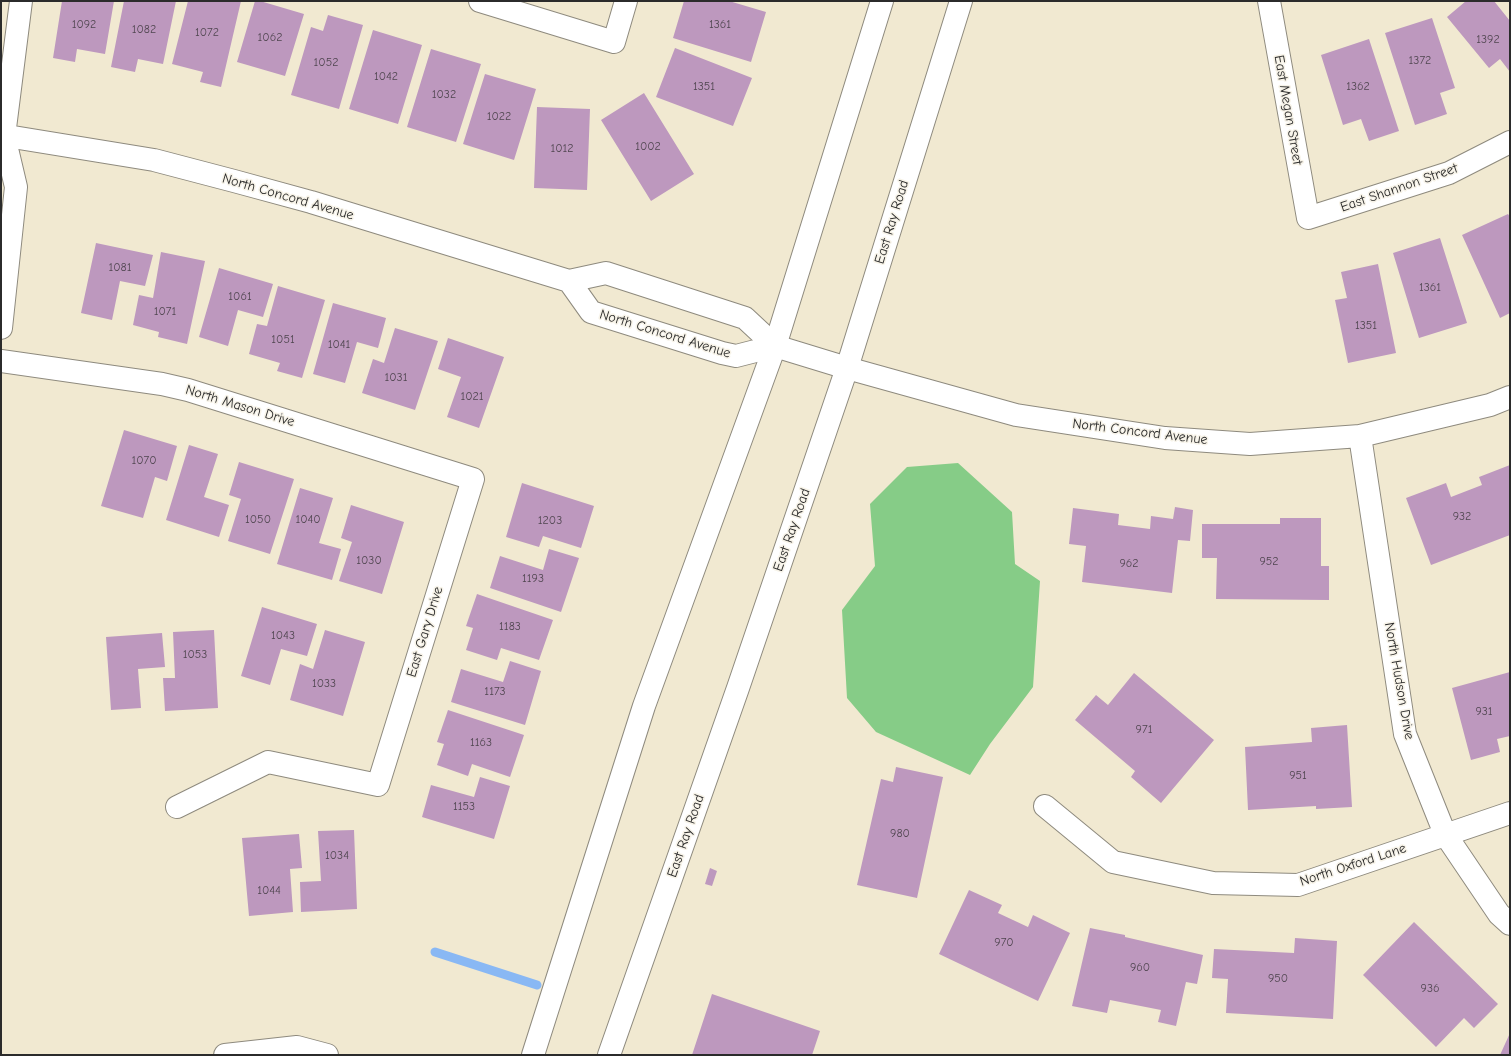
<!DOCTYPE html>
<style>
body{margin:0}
#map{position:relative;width:1511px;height:1056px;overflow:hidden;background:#f1e9d1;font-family:"Comic Neue",sans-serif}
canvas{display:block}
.frame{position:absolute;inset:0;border:2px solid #2b2b2b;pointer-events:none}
</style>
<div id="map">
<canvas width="1511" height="1056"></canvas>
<div class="frame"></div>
</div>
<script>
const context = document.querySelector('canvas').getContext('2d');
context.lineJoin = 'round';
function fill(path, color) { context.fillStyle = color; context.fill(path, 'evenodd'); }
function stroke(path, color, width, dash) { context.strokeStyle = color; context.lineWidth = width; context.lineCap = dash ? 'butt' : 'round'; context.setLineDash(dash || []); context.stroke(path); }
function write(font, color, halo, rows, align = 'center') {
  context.font = font + ' "Comic Neue",sans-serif'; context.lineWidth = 3; context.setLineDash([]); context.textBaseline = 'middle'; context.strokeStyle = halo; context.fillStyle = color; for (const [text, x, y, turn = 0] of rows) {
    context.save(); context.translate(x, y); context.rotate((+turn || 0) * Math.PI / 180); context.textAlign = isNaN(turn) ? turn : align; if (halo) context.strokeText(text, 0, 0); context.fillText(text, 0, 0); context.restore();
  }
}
fill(new Path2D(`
 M958 463 1012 512 1015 564 1040 581 1033 687 990 744 970 775 876 732 847 698 842 610 875 566 870 504 907 467Z`), '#86cc87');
stroke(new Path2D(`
 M435 952 537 985`), '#89b8f4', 9);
fill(new Path2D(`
 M62 1H114L105 54 77 49 75 62 53 58Z
 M124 1H176L163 64 138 59 135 72 111 67Z
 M188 1H241L221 87 200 82 203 72 172 64Z
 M255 1H260L304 14 285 76 237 62Z
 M684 1H729L766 12 751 62 673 38Z
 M1466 1H1494L1510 21V72L1500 59 1489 68 1447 17Z
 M328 15 363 25 339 109 291 95 311 27 323 31Z
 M1432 18 1455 88 1440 93 1447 114 1415 125 1385 33Z
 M373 30 422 45 398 124 349 109Z
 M1369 39 1399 131 1369 141 1361 119 1343 125 1321 55Z
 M675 48 752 78 733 126 656 97Z
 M431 49 481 64 456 142 407 127Z
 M485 74 536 89 514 160 463 144Z
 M644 93 694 174 651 201 601 120Z
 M537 107 590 109 587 190 534 188Z
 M1508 214 1510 217V313L1500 318 1462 235Z
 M1440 238 1467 323 1419 338 1393 253Z
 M96 243 153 255 145 286 120 281 112 320 81 313Z
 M161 252 205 261 187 344 158 337 159 332 133 325 139 295 153 298Z
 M1378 264 1396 353 1348 363 1335 300 1347 298 1341 272Z
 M219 268 273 284 263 317 238 310 228 346 199 337Z
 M278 286 325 300 302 378 277 371 280 363 249 354 257 324 267 326Z
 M333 303 386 318 378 348 357 342 345 383 313 374Z
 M395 328 438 341 415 410 362 393 373 359 384 363Z
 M448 338 504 357 479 428 447 417 461 377 438 369Z
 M124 430 177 446 167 481 155 477 143 518 101 506Z
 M189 445 218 454 204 497 229 505 219 537 166 520Z
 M239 462 294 479 270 554 228 541 241 499 229 495Z
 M1510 465V535L1431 565 1406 498 1446 483 1451 497 1482 485 1479 477Z
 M522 483 594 506 581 548 543 536 539 547 506 537Z
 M300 488 333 498 319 543 341 549 332 580 277 564Z
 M351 505 404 522 382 594 339 581 352 542 341 538Z
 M1175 507 1193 510 1190 541 1178 540 1172 593 1082 582 1086 546 1069 544 1073 508 1119 514 1118 525 1150 529 1151 516 1173 519Z
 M1280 518H1321V566H1329V600L1216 599 1217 558H1202V524H1280Z
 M549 549 579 558 561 612 490 588 500 556 543 570Z
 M477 594 553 620 539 660 501 648 497 660 466 650 473 628 466 626Z
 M262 607 317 624 307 656 281 649 270 685 241 676Z
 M214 630 218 708 165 711 163 678H175L173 632Z
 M325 630 365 642 343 716 290 700 300 664 313 669Z
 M162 633 165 667 138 669 141 708 111 710 106 637Z
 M510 661 541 671 525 725 451 702 461 669 503 682Z
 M1510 672V736L1497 739 1500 752 1471 760 1452 688Z
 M1134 673 1214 740 1161 803 1131 777 1135 771 1075 720 1096 695 1108 705Z
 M448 710 524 735 510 777 472 764 468 776 437 765 444 744 437 742Z
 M1347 725 1352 807 1316 809V806L1248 810 1245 747 1312 742 1311 728Z
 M896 767 943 777 917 898 857 885 881 779 893 782Z
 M480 777 510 786 494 839 422 817 431 785 474 797Z
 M354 830 357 909 301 912 300 882 321 881 318 831Z
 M299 834 302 868 290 869 293 912 249 916 242 838Z
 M710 868 717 871 712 886 705 884Z
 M969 890 1002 905 998 913 1028 927 1033 915 1070 933 1038 1001 939 954Z
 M1414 922 1498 1004 1474 1028 1464 1018 1436 1047 1363 975Z
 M1090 928 1125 935V937L1203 955 1197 984 1186 982 1176 1026 1158 1022 1161 1010 1110 1000 1107 1013 1072 1006Z
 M1295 938 1337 941 1333 1019 1226 1013 1228 979 1212 978 1214 949 1294 953Z
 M712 994 820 1031 812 1055H692Z
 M1510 1033V1055H1500Z`), '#bd98be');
const minor = new Path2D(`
 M480 1 614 42 626 1
 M1269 1 1308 218 1449 173 1510 142
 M1 135 154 160 234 181 311 202 569 281 606 273 745 318 775 346 847 368 1016 415 1165 438 1250 444 1360 436 1490 405 1510 397
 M1 142 4 136 21 1
 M569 281 591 312 722 353 736 356 775 346
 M1 328 16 187 4 136
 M1 361 162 384 188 390 473 479 378 785 268 762 177 807
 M1360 436 1405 734 1445 834 1499 914 1510 924
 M1045 806 1113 862 1213 883 1298 885 1510 813
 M225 1055 297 1047 327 1055`);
const major = new Path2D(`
 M533 1055 644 706 775 346 882 1
 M609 1055 738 688 847 368 961 1`);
stroke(minor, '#8e8a7e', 24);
stroke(major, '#8e8a7e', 24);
stroke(minor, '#fff', 22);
stroke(major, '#fff', 22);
write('12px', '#504650', null, [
 ["1092",84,25],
 ["1361",720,25],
 ["1082",144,30],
 ["1072",207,33],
 ["1062",270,38],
 ["1392",1488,40],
 ["1372",1420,61],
 ["1052",326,63],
 ["1042",386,77],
 ["1351",704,87],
 ["1362",1358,87],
 ["1032",444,95],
 ["1022",499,117],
 ["1002",648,147],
 ["1012",562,149],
 ["1081",120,268],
 ["1361",1430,288],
 ["1061",240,297],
 ["1071",165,312],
 ["1351",1366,326],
 ["1051",283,340],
 ["1041",339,345],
 ["1031",396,378],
 ["1021",472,397],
 ["1070",144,461],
 ["932",1462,517],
 ["1050",258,520],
 ["1040",308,520],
 ["1203",550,521],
 ["1030",369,561],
 ["952",1269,562],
 ["962",1129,564],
 ["1193",533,579],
 ["1183",510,627],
 ["1043",283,636],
 ["1053",195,655],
 ["1033",324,684],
 ["1173",495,692],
 ["931",1484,712],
 ["971",1144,730],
 ["1163",481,743],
 ["951",1298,776],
 ["1153",464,807],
 ["980",900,834],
 ["1034",337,856],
 ["1044",269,891],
 ["970",1004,943],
 ["960",1140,968],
 ["950",1278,979],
 ["936",1430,989]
]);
write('14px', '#2b2b2b', '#f7f3e8', [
 ["East Megan Street",1288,110,80],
 ["East Shannon Street",1399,188,-19],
 ["North Concord Avenue",288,197,16],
 ["East Ray Road",892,222,-73],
 ["North Concord Avenue",665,334,17],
 ["North Mason Drive",240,406,17],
 ["North Concord Avenue",1140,432,7],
 ["East Ray Road",792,530,-71],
 ["East Gary Drive",425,632,-73],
 ["North Hudson Drive",1399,681,80],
 ["East Ray Road",686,836,-71],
 ["North Oxford Lane",1353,865,-18]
]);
</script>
